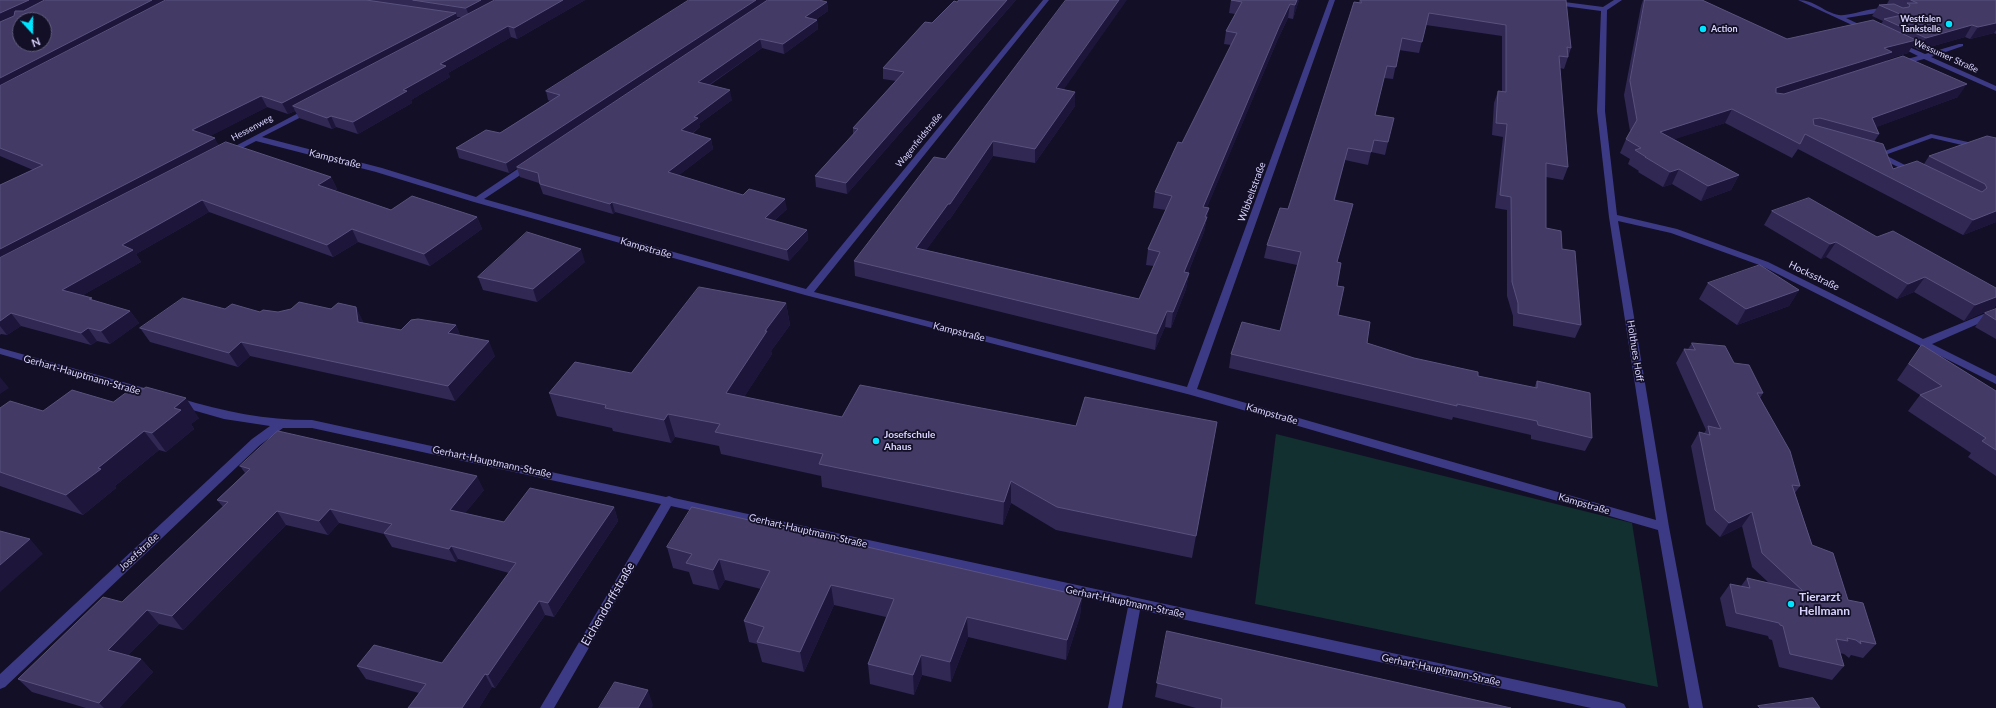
<!DOCTYPE html>
<meta charset="utf-8">
<style>
body{margin:0}
#map{position:relative;width:1996px;height:708px;overflow:hidden;background:#130f26;font-family:Lato,sans-serif}
canvas{display:block}
.north{position:absolute;left:12px;top:12px;width:40px;height:40px;box-sizing:border-box;background:#130f26;border:1px solid #625e7d;border-radius:50%;rotate:159deg;font-size:11px;font-weight:700;line-height:16px;text-align:center;color:#d9d4ff}
.north::after{content:'';display:block;margin:auto;width:14px;height:18px;background:#00e5ff;clip-path:polygon(50% 0,100% 100%,50% 72%,0 100%)}
</style>
<div id="map">
<canvas width="1996" height="708"></canvas>
<div class="north">N</div>
</div>
<script>
const context = document.querySelector('canvas').getContext('2d');
context.lineJoin = 'round';
function fill(path, color) { context.fillStyle = color; context.fill(path, 'evenodd'); }
function stroke(path, color, width, dash) { context.strokeStyle = color; context.lineWidth = width; context.lineCap = dash ? 'butt' : 'round'; context.setLineDash(dash || []); context.stroke(path); }
function write(font, color, halo, rows, align = 'center') {
  context.font = font + ' Lato,sans-serif'; context.lineWidth = 3.5; context.setLineDash([]); context.textBaseline = 'middle'; context.strokeStyle = halo; context.fillStyle = color; for (const [text, x, y, turn = 0] of rows) {
    context.save(); context.translate(x, y); context.rotate((+turn || 0) * Math.PI / 180); context.textAlign = isNaN(turn) ? turn : align; if (halo) context.strokeText(text, 0, 0); context.fillText(text, 0, 0); context.restore();
  }
}
fill(new Path2D(`
 M1276 434 1632 523 1658 687 1255 604Z`), '#12302f');
fill(new Path2D(`
 M1043 0H1049L814 292 1187 387 1329 0H1335L1197 389 1656 520 1609 217 1597 111 1601 11 1534 2 1531 0H1549L1603 7 1614 0H1622L1607 10 1605 111 1617 215 1677 229 1768 262 1923 339 1996 309V316L1932 344 1996 376V384L1762 266 1671 233 1618 221 1669 527 1703 708H1689L1658 530 1191 395 805 295 474 202 376 172 256 141 231 154H225L224 152 310 107H313V111L262 137 382 168 476 197 525 164H531V168L484 199 806 289Z
 M1798 0C1815 0 1825 13 1839 15 1853 17 1880 2 1891 12L1888 14 1883 12 1846 18 1867 28 1868 29 1865 31Z
 M1896 43H1900L1925 54 1959 44H1963V46L1931 57 1996 86V91L1924 59 1897 66V62L1918 56 1896 45Z
 M1931 134 1991 147 1996 146V151L1992 152 1932 138 1885 155 1915 170 1916 172 1912 174 1874 155Z
 M0 348 148 389 149 392 144 396 0 354Z
 M179 398C225 412 264 420 312 420L666 497 669 496 674 498 1619 702 1624 704 1626 708H1591L1140 610 1122 708H1108L1128 607 671 506 554 708H540L661 504 312 428H283L260 445 5 687 0 689V674L252 439 270 426 224 419 175 405 174 402 175 399Z`), '#3d3a85');
fill(new Path2D(`
 M0 0H585L517 39 511 37 448 73 450 77 411 100 412 103 358 134 336 127 332 129 299 118 295 111 288 114 267 107 210 136 219 145 331 177 337 189 335 191 391 210 477 217 482 229 430 266 358 242 333 257 209 212 136 254 141 262 83 295 94 301 130 311 139 323 110 344 97 341 91 345 21 326 7 335 1 334 0 335V185L33 170 0 156ZM457 17H462L458 20Z
 M959 0H1016L847 194 816 187 815 176 853 134V128L896 81 883 79V68L932 23Z
 M1231 0H1299L1293 19 1288 18 1277 41 1207 207 1209 208 1204 232 1188 273H1189L1186 289 1171 328 1165 327 1155 350 855 276 854 261 945 159 1064 89 1075 106 1035 163 993 156 950 219 948 220 926 250 1139 299 1154 266 1146 265 1148 249 1166 210 1153 208 1155 192 1182 143 1231 45 1224 44 1226 31 1235 14 1229 13Z
 M1359 0H1566L1571 48 1564 69 1560 68 1568 167 1563 180 1546 177V228L1562 249 1581 325 1575 338 1513 326V316L1507 296V210L1495 208 1503 137 1492 135 1494 103 1498 91H1502V36L1426 25 1419 53 1399 50 1393 79 1384 78 1375 115 1388 142 1385 155 1371 152 1368 165 1345 160 1335 200 1337 262V286L1338 315 1367 343 1414 358 1478 376 1534 388 1537 381 1592 438 1585 451 1531 439V435L1453 417 1452 420 1229 368 1231 354 1280 331 1297 265 1264 258 1267 245 1288 209 1359 2Z
 M1643 0H1702L1787 39 1881 24 1883 21 1872 16 1879 5 1888 4H1887L1889 0H1996V34L1994 33 1970 39 1965 37 1919 50 1912 46 1908 53 1888 59 1886 62 1958 97 1876 127 1879 134 1874 142 1893 169 1924 164 1929 156 1995 138 1996 137V222L1963 235 1798 149 1792 158 1725 123 1674 139 1739 175 1731 190 1701 201 1672 184 1663 187 1638 172 1639 171 1628 164 1630 159 1620 153 1626 139 1630 131 1624 95 1641 6Z
 M826 2H827L828 11 815 20H817L818 29 784 54 762 48 710 85 732 100 699 124 700 127 692 134 711 139 713 149 679 175 787 209 774 221 807 230 808 240 789 261 615 212 613 214 543 194 539 183 520 177 517 168 509 173 459 158 456 148 500 133 550 101 548 100 546 91Z
 M1772 211 1877 237 1996 288V305L1994 308 1964 321 1914 292 1897 299 1826 257 1821 259 1764 225Z
 M585 262 537 302 483 290 478 277Z
 M1708 283 1799 290 1789 306 1737 325 1699 299Z
 M786 303 790 325 771 351 772 354 744 397 1196 536 1192 558 1056 530 1011 503 1003 525 822 487 821 476 721 454 719 446 675 437 671 443 613 431 612 428 557 416 549 393 631 373Z
 M356 307 363 323 401 330 456 325 460 335 495 356 455 401 250 356 238 367 150 342 140 328 225 309 260 312H278Z
 M1996 309V339L1975 327 1985 313Z
 M1692 343 1734 363 1763 393 1760 398 1800 486 1795 493 1812 545 1876 644 1863 658 1851 655 1849 658 1844 654 1840 653 1844 666 1832 680 1779 667 1772 640 1769 639 1768 636 1726 626 1720 598 1730 584 1741 586 1747 578 1769 583 1752 567 1742 526 1720 537 1706 524 1691 446 1699 432 1704 433 1706 430 1676 363 1684 349H1688Z
 M1922 345 1996 391V476L1968 457 1971 453 1908 411 1920 395 1897 380 1910 361Z
 M113 402 199 418 191 424 194 429 166 452 159 450 115 486 116 488 83 515 0 486V408L43 411Z
 M240 466 484 490 465 513 504 522 614 507 618 521 554 617 545 615 495 688 492 687 479 708H408L419 693 366 679 357 666 442 663 509 573 458 559 456 562 392 547 384 534 339 523 328 535 286 525 183 630 159 624 128 655 141 659 153 672 119 708H86L32 692 18 679 122 602 223 507 217 500 245 473Z
 M667 547 1082 596 1080 616 1066 660 968 637 951 682 922 675 914 695 870 684 868 664 886 617 834 605 804 672 762 662 757 644 749 642 744 621 761 589 725 580 719 590 693 584 689 572 673 568Z
 M1167 631 1511 708H1196L1155 697Z`), '#312854');
fill(new Path2D(`
 M29 0H58L0 27V13Z
 M152 0H178L0 93V78Z
 M481 0H504L470 18 466 8Z
 M563 0H585L517 39 514 28Z
 M756 0H770L517 167V168L509 173 506 163Z
 M1007 0H1016L847 194 846 183Z
 M1119 0H1127L1055 102 1056 88Z
 M1297 0H1299L1293 19 1295 5Z
 M827 2 828 11 806 26 805 17Z
 M1290 4 1288 18 1277 41 1201 222 1203 207 1279 27Z
 M456 13 459 24 293 106 295 111 288 114 282 103Z
 M817 20 818 29 784 54 783 44Z
 M1996 23V30L1994 33 1970 39 1978 27Z
 M1972 25 1965 37 1919 50 1926 38Z
 M508 26 511 37 448 73 450 77 411 100 412 103 358 134 353 122 403 90 440 64Z
 M760 39 762 48 700 91 698 82Z
 M1916 40 1908 53 1888 59 1884 65 1768 102 1776 88 1884 48Z
 M1967 84 1958 97 1866 131 1872 118Z
 M730 90 732 100 699 124 700 127 683 140 681 130 694 117Z
 M1075 92V106L1035 163V149Z
 M261 96 267 107 199 142 192 130Z
 M1732 109 1725 123 1654 146 1660 132Z
 M331 116 336 127 332 129 327 118Z
 M215 138 221 150 0 266V249Z
 M711 139 713 149 670 182 668 172Z
 M993 141V156L950 219 948 220 917 263 916 248Z
 M1679 169 1672 184 1663 187 1670 172Z
 M1739 175 1731 190 1701 201 1708 186Z
 M331 177 337 189 324 197 318 185Z
 M785 199 787 209 766 228 765 218Z
 M202 200 209 212 136 254 141 262 71 302 62 290 122 245Z
 M612 202 615 212 613 214 610 204Z
 M1209 208 1204 232 1182 288 1184 272Z
 M1996 211V222L1963 235 1973 220Z
 M477 217 482 229 430 266 424 254Z
 M352 229 358 242 333 257 327 245Z
 M807 230 808 240 789 261 787 250Z
 M1836 242 1826 257 1821 259 1830 244Z
 M581 249 585 262 537 302 533 289Z
 M1189 273 1186 289 1171 328 1173 312Z
 M1925 277 1914 292 1897 299 1908 284Z
 M1799 290 1789 306 1737 325 1746 309Z
 M1996 297V305L1994 308 1964 321 1975 305Z
 M786 303 790 325 771 351 772 354 732 416 726 393 765 331Z
 M356 307 363 321 366 336 358 322Z
 M130 311 139 323 110 344 101 331Z
 M1167 311 1165 327 1155 350 1157 334Z
 M11 313 21 326 7 335 0 326V321Z
 M456 325 462 340 448 333Z
 M88 328 97 341 91 345 81 333Z
 M489 341 495 356 455 401 448 386Z
 M241 342 250 356 238 367 229 353Z
 M0 377 9 388 0 394Z
 M186 398 199 418 191 424 194 429 166 452 152 433 174 408Z
 M668 414 675 437 671 443 664 420Z
 M144 431 159 450 115 486 116 488 83 515 66 495 98 468Z
 M477 476 484 490 457 523 450 510Z
 M1011 481V503L1003 525 1004 502Z
 M614 507 618 521 554 617 548 603Z
 M330 509 339 523 328 535 319 521Z
 M277 511 286 525 183 630 172 616Z
 M1752 512 1742 526 1720 537 1729 523Z
 M30 539 43 554 0 592V565Z
 M451 546 458 559 456 562 449 549Z
 M719 559 725 580 719 590 713 570Z
 M831 585 834 605 804 672 800 652Z
 M1082 596 1080 616 1066 660 1067 640Z
 M539 601 545 615 495 688 488 675Z
 M147 610 159 624 120 663 108 650Z
 M967 617 968 637 951 682 950 662Z
 M921 655 922 675 914 695 913 675Z
 M141 659 153 672 119 708H104L99 703Z
 M485 674 492 687 479 708H462Z
 M648 690 653 705 652 708H638Z`), '#1d163a');
const building = new Path2D(`
 M0 0H29L0 13Z
 M45 0H152L0 78V22L14 16 15 11H23ZM20 20H44V44H20Z
 M166 0H366L456 13 282 103 261 96 192 130 215 138 0 249V185L43 165 0 148V86Z
 M413 0H481L466 8Z
 M495 0H563L514 28 508 26 440 64 446 66 403 90 407 91 353 122 331 116 327 118 293 106Z
 M689 0H756L506 163 456 148 486 130 500 133 560 95 546 91Z
 M768 0H819L827 2 805 17 817 20 783 44 760 39 698 82 730 90 694 117 698 118 681 130 711 139 668 172 743 195 749 189 785 199 765 218 807 230 787 250 612 202 610 204 540 184 538 173 517 167Z
 M959 0H1007L846 183 815 176 858 129 853 128 904 72 883 68 925 22 932 23 954 1 957 2Z
 M1066 0H1119L1056 88 1075 92 1035 149 993 141 950 204H948L916 248 1139 299 1160 252 1148 249 1172 196 1155 192 1178 142 1182 143 1237 33 1226 31 1242 2 1231 0H1297L1295 5 1290 4 1279 27 1203 207 1209 208 1205 217H1207L1184 272 1189 273 1173 312 1167 311 1157 334 854 261 934 157 945 159Z
 M1361 0H1566L1571 48 1567 47 1568 57 1559 56 1568 167 1546 163V228L1561 231 1562 249 1575 251 1581 325 1518 313V303L1512 282 1511 197 1500 195 1507 124 1496 123 1498 91 1506 92V25L1429 13 1422 42 1402 38 1396 67 1387 66 1375 115 1394 118 1388 142 1374 140 1371 152 1348 148 1334 200 1353 204 1337 262 1341 263 1337 286 1344 287 1338 315 1370 322 1367 343 1414 358 1478 372V376L1537 388V381L1590 393 1592 438 1538 425 1537 421 1457 404V406L1231 354 1242 322 1280 331 1301 252 1267 245 1280 208 1288 209 1354 2 1361 3Z
 M1645 0H1702L1787 39 1873 20 1916 40 1884 48 1892 52 1776 88V93L1784 94 1903 56 1967 84 1872 118 1879 134 1820 118 1813 119 1814 125 1883 144 1893 169 1917 161 1982 192 1987 188 1985 184 1929 156 1987 136 1996 138V211L1973 220 1805 134 1800 144 1732 109 1660 132 1739 175 1708 186 1679 169 1670 172 1645 157H1646L1635 150 1641 148 1626 139 1637 120 1630 81Z
 M1911 0H1996V23L1978 27 1972 25 1926 38 1884 19 1902 15 1879 5 1894 4 1903 8 1909 7 1910 5 1907 3H1917Z
 M226 142 331 177 318 185 391 210 412 196 477 217 424 254 352 229 327 245 202 200 122 245 133 250 62 290 92 298 89 299 130 311 101 331 88 328 81 333 11 313 0 321V258Z
 M1809 198 1877 237 1893 231 1996 288V297L1975 305 1925 277 1908 284 1836 242 1830 244 1772 211Z
 M527 232 581 249 533 289 478 277Z
 M1760 265 1799 290 1746 309 1708 283Z
 M699 287 786 303 765 331H767L726 393 842 417 860 385 1076 426 1085 397 1217 422 1196 536 1057 507 1011 481 1004 502 819 464 823 454 715 432 720 424 668 414 664 420 605 408 606 405 549 393 575 362 631 373Z
 M183 298 225 309 232 304 260 312 263 310 278 312 291 309 299 302 331 309 338 303 356 307 358 322 401 330 411 320 418 319 456 325 448 333 489 341 448 386 241 342 229 353 140 328Z
 M1996 309V320L1985 313Z
 M1692 343 1725 346 1734 363 1749 365 1763 393H1757L1790 451 1800 486 1792 485 1812 545 1833 553 1848 600 1863 603 1876 644 1860 641 1861 644 1856 640 1847 638 1848 641 1836 639 1844 666 1790 654 1783 626 1780 625 1779 623 1736 613 1730 584 1750 588 1747 578 1803 591 1762 553 1752 512 1729 523 1715 510 1699 432 1710 435 1708 426 1721 429 1684 349 1695 350Z
 M1922 345 1996 391V450L1982 441 1986 438 1920 395 1942 386 1909 364Z
 M134 387 143 389 146 387 186 398 174 408 181 410 152 433 144 431 98 468 101 469 66 495 0 472V408L10 401 43 411 72 390 113 402Z
 M278 431 477 476 450 510 504 522 530 488 614 507 548 603 539 601 488 675 485 674 462 708H408L426 684 357 666 374 645 442 663 516 563 451 546 449 549 384 533 392 524 330 509 319 521 277 511 172 616 147 610 108 650 141 659 99 703 18 679 103 597 122 602 228 502 217 500 250 469 240 466Z
 M692 507 1082 596 1067 640 967 617 950 662 921 655 913 675 868 664 894 599 831 585 800 652 757 642 764 627 744 621 770 571 719 559 713 570 686 563 692 554 667 547Z
 M0 531 30 539 0 565Z
 M1167 631 1511 708H1221L1222 699 1157 683Z
 M615 682 648 690 638 708H599Z
 M1813 698 1820 708H1760L1758 706Z`);
fill(building, '#433a66');
stroke(building, '#5a527e', 1);
for (const [x, y, r, color] of [
 [1949,24,4,"#00e5ff"],
 [1703,29,4,"#00e5ff"],
 [876,441,4,"#00e5ff"],
 [1791,604,4,"#00e5ff"]
]) { const dot = new Path2D(); dot.arc(x, y, r, 0, 2 * Math.PI); context.fillStyle = color; context.fill(dot); stroke(dot, '#130f26', 1.5); }
write('bold 9px', '#d9d4ff', '#130f26', [
 ["Westfalen",1941,19],
 ["Tankstelle",1941,29],
 ["Action",1711,29,"left"]
], 'right');
write('9px', '#d9d4ff', '#130f26', [
 ["Wessumer Straße",1946,56,24],
 ["Hessenweg",252,128,-28],
 ["Wagenfeldstraße",919,140,-51]
]);
write('10px', '#d9d4ff', '#130f26', [
 ["Kampstraße",335,159,14],
 ["Wibbeltstraße",1252,192,-70],
 ["Kampstraße",646,248,16],
 ["Hocksstraße",1814,276,26],
 ["Kampstraße",959,332,14],
 ["Holthues Hoff",1635,351,81],
 ["Gerhart-Hauptmann-Straße",82,375,16],
 ["Kampstraße",1272,414,16],
 ["Gerhart-Hauptmann-Straße",492,462,12],
 ["Kampstraße",1584,504,16],
 ["Gerhart-Hauptmann-Straße",808,531,13],
 ["Josefstraße",139,552,-43],
 ["Gerhart-Hauptmann-Straße",1125,602,12],
 ["Gerhart-Hauptmann-Straße",1441,670,12]
]);
write('bold 10px', '#d9d4ff', '#130f26', [
 ["Josefschule",884,435],
 ["Ahaus",884,447]
], 'left');
write('bold 12px', '#d9d4ff', '#130f26', [
 ["Tierarzt",1799,597],
 ["Hellmann",1799,611]
], 'left');
write('12px', '#d9d4ff', '#130f26', [
 ["Eichendorffstraße",608,604,-60]
]);
</script>
